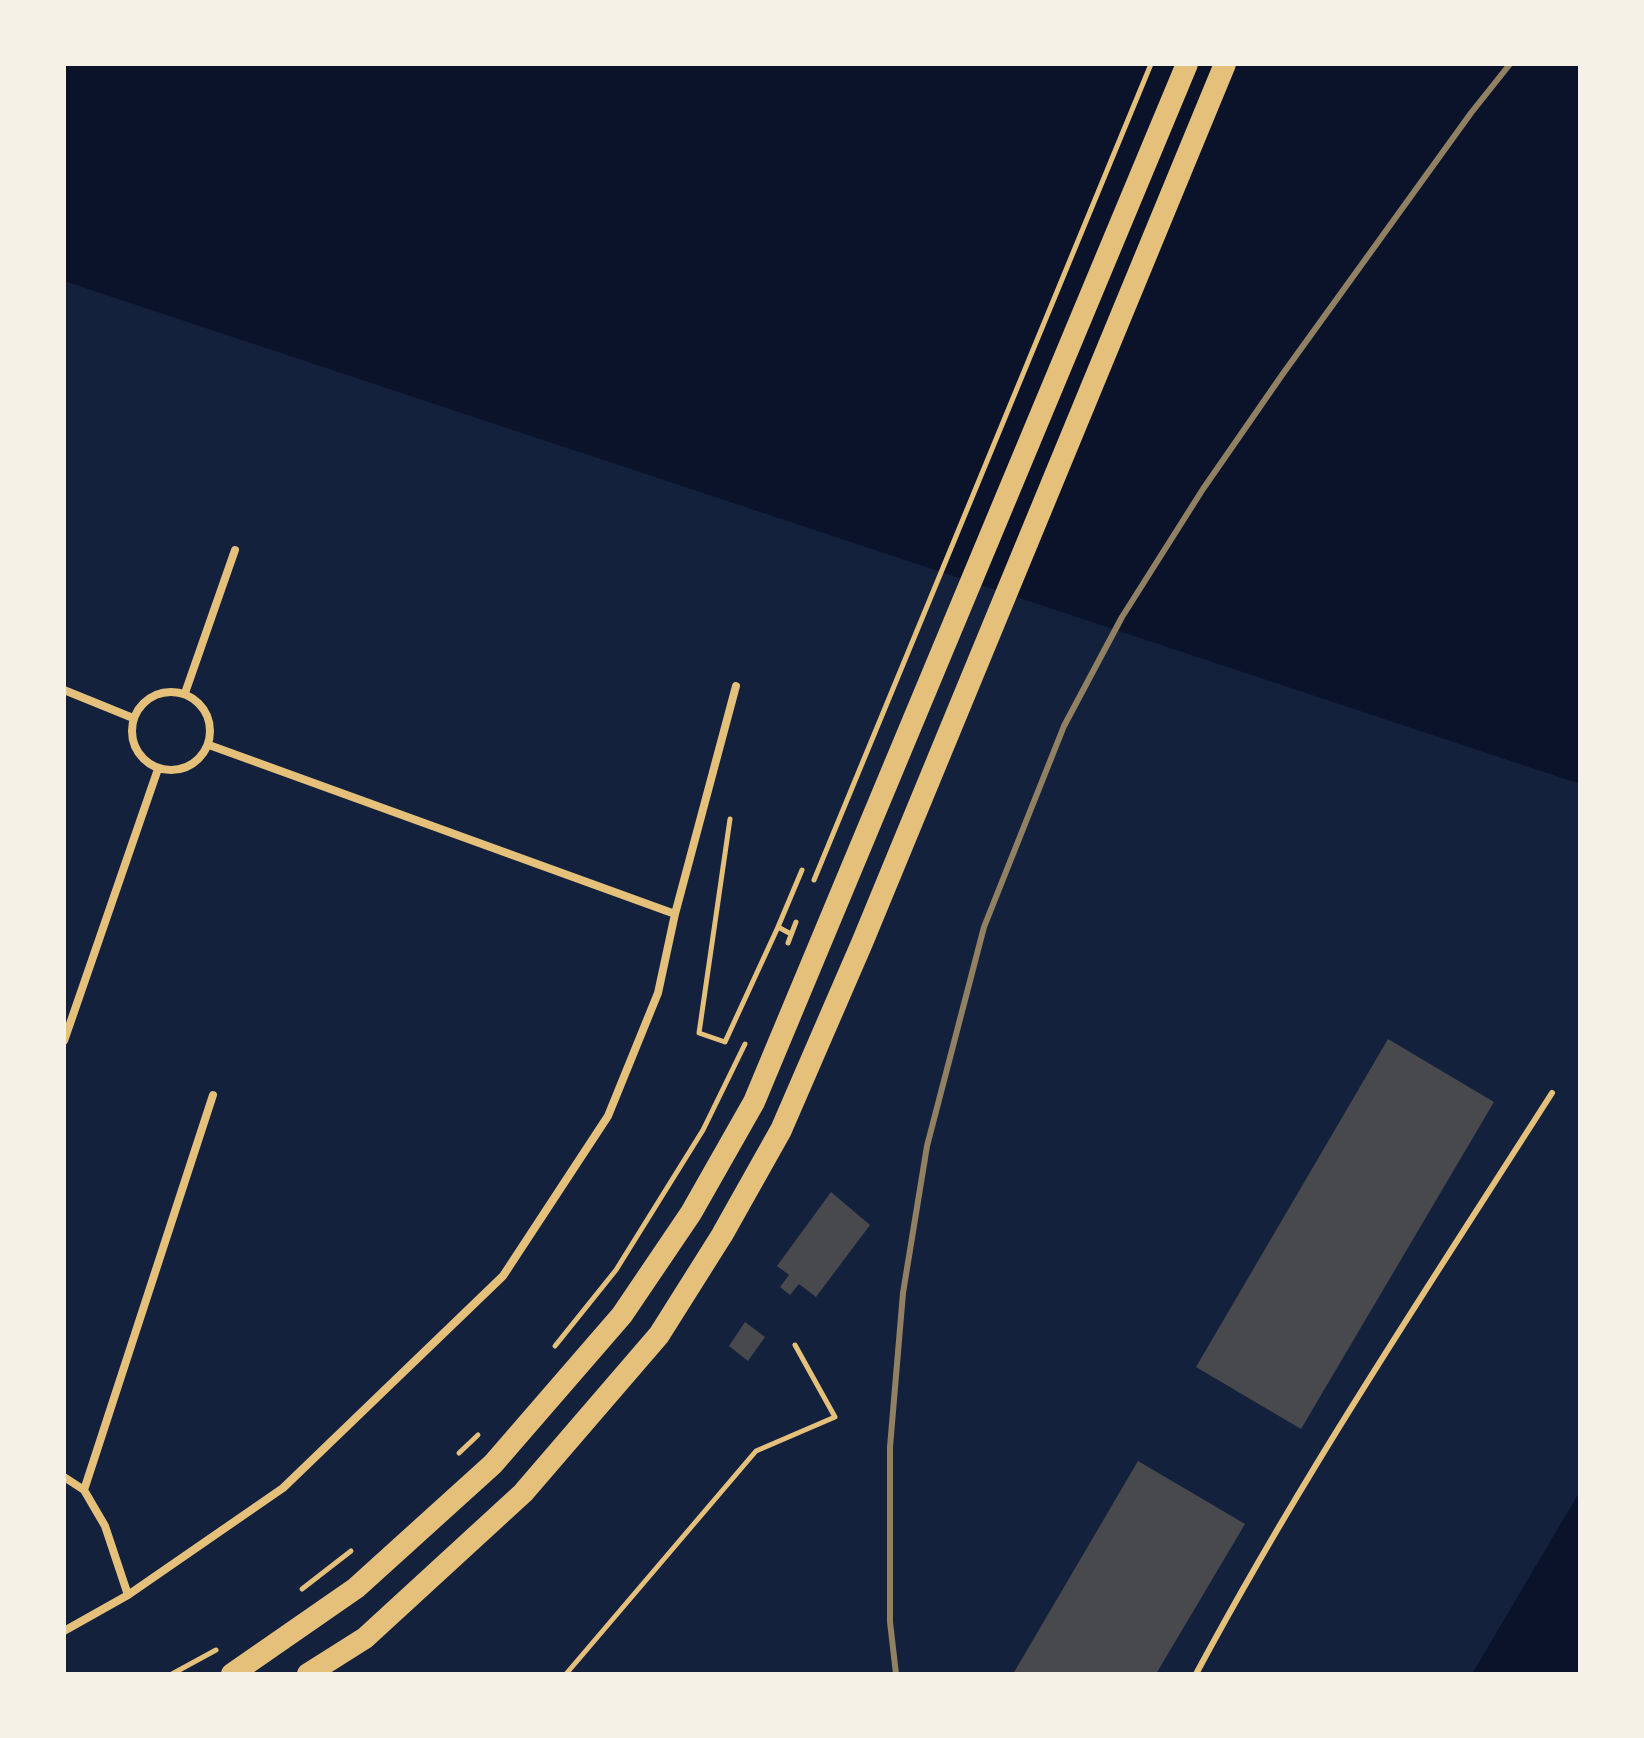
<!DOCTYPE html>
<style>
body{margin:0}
#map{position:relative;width:1644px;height:1738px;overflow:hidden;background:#14213d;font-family:"Fira Sans",sans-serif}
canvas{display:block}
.frame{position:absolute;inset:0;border:66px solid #f6f1e7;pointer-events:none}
</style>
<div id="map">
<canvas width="1644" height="1738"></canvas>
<div class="frame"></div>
</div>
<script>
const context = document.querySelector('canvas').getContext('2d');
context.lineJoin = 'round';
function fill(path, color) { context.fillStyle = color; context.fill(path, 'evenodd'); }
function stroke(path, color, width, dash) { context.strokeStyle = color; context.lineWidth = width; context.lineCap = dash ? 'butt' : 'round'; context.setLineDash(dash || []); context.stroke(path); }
fill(new Path2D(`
 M64 64H1580V784L64 281Z
 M1580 1491V1674H1472Z`), '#0b132b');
fill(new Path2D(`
 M1388 1039 1494 1102 1301 1429 1196 1367Z
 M831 1192 870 1225 816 1297 799 1284 790 1295 780 1287 789 1275 777 1266Z
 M745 1322 765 1337 748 1361 729 1346Z
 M1138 1461 1245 1524 1156 1674H1013Z`), '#48494c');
stroke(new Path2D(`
 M730 819 699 1033 725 1042 778 927 791 934
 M814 880 1151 64
 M778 927 802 870
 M788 943 796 922
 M555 1346 616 1270 703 1130 745 1044
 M459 1453 478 1435
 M302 1589 351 1551
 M172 1674 216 1650
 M566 1674 756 1451 835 1417 795 1345`), '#e5c07b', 5);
stroke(new Path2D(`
 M1196 1674C1303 1474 1430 1284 1552 1093`), '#e5c07b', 6);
stroke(new Path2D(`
 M64 690 133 718
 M132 731a39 39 0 1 1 78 0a39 39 0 1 1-78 0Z
 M185 693 235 550
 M209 745 675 914
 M64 1041 158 769
 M64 1477 84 1490 105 1526 128 1595
 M84 1490 213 1095
 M64 1631 128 1595 283 1488 503 1276 608 1116 658 993 675 914 736 686`), '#e5c07b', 8);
stroke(new Path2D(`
 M232 1674 356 1588 493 1464 622 1315 691 1213 754 1102 1187 64
 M308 1674 365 1638 523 1493 659 1335 722 1235 781 1130 862 943 1225 64`), '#e5c07b', 22);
stroke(new Path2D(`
 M896 1674 890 1622V1447L903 1293 927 1146 984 927 1064 726 1122 617 1203 489 1282 375 1471 113 1510 64`), '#918062', 6);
</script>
